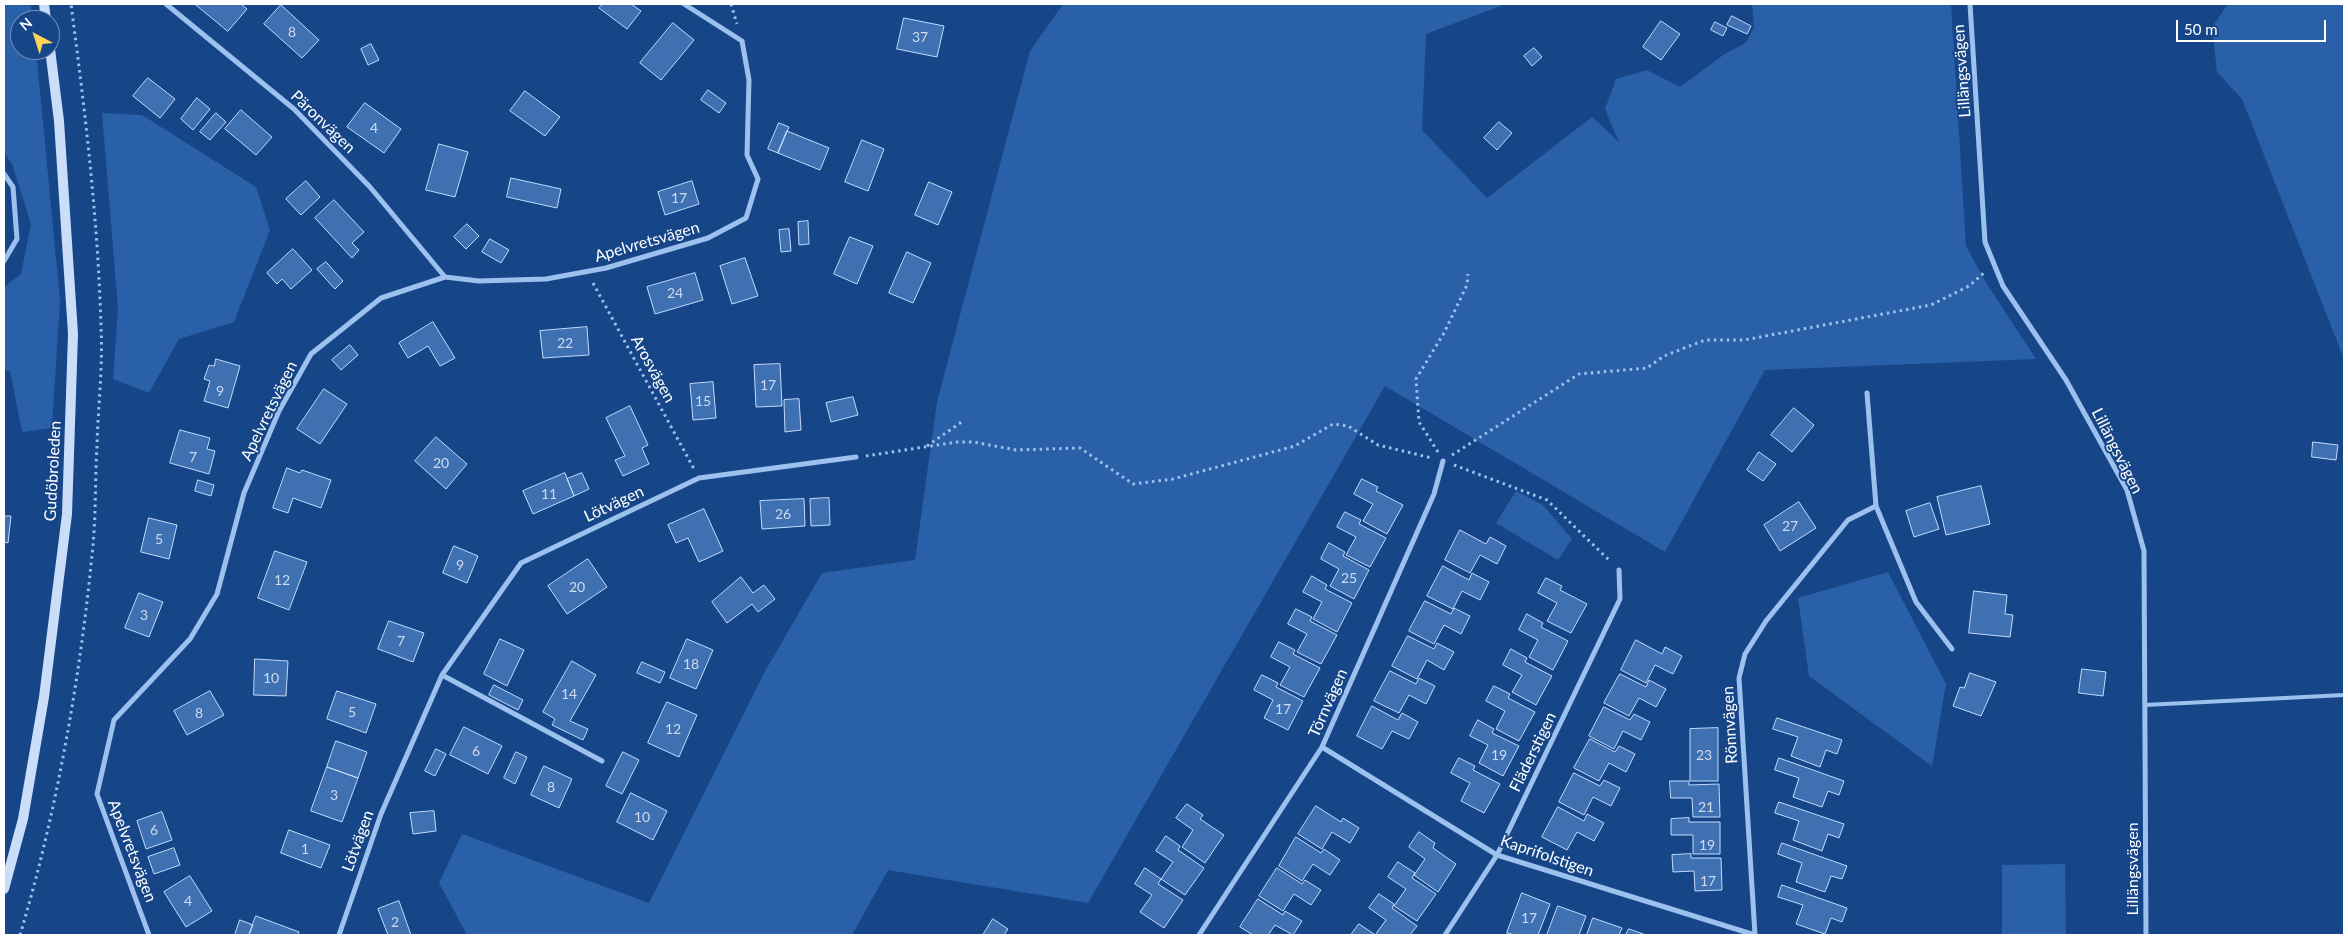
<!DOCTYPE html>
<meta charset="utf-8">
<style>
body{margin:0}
#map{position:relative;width:2348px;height:939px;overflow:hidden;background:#164688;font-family:Lato,sans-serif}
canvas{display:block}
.frame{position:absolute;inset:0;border:5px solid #fff;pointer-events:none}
.north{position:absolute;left:10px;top:10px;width:50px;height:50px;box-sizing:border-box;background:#164688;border:1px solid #7390b8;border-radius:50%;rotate:320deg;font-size:14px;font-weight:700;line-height:20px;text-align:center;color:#fff}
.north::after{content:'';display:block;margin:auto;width:18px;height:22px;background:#ffd25a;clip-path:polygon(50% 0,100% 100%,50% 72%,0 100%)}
.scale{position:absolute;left:2176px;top:20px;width:150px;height:22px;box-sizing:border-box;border:2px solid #fff;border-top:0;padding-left:6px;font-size:15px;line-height:18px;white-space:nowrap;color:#fff;-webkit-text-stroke:4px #164688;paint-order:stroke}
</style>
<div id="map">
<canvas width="2348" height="939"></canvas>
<div class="frame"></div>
<div class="north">N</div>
<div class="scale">50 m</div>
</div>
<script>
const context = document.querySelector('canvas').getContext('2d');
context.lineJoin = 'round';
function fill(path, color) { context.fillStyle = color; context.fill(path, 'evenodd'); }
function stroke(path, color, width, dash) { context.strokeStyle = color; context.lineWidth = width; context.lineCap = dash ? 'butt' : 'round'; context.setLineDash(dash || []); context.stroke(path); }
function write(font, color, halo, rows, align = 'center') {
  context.font = font + ' Lato,sans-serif'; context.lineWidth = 4; context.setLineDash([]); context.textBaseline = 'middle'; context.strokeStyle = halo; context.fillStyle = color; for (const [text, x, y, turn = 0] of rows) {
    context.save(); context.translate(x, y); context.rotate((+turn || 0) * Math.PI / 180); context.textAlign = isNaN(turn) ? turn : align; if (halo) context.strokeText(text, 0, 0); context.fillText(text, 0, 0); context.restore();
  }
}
fill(new Path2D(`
 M4 4H30L33 20H20V50H36L60 300 52 428 22 432 10 371 4 370V287L21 274 31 224 12 164 4 153Z
 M1063 4H1506L1426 34 1422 130 1487 198 1592 117 1619 142 1605 109 1616 79 1647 70 1680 87 1726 53 1746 43 1754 27 1752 4H1951L1966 246 1985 281 2036 359 1765 370 1665 552 1385 386 1088 903 888 870 852 935H467L439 883 462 834 649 903 764 673 822 573 915 560 937 402 1030 51Z
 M2228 4H2344V359L2242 99 2217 72 2212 27Z
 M102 113 142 115 256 187 270 230 234 322 179 339 149 393 113 379 118 309Z
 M1516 491 1543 505 1572 539 1558 560 1496 523Z
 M1888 572 1946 684 1932 766 1809 676 1798 598Z
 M2065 864 2066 935H2002V865Z`), '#2960a7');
const building = new Path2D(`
 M195 4H241L247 9 228 31Z
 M603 4H631L641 11 627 29 599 8Z
 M281 5 319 40 302 58 264 24Z
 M1732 16 1751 26 1747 34 1727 25Z
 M904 18 944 26 937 57 897 49Z
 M1661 21 1680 34 1661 60 1643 47Z
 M1715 22 1727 28 1723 36 1711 30Z
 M673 23 694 40 661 80 640 63Z
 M371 44 379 60 368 65 361 49Z
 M1534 48 1542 57 1532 66 1524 56Z
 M148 78 175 99 160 118 133 96Z
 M708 90 726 103 719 113 701 100Z
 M525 91 560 117 545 136 510 111Z
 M197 98 210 109 193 130 181 119Z
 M365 103 401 129 384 153 347 127Z
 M241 110 272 137 256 155 225 129Z
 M216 113 226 122 210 140 200 132Z
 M1499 122 1512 133 1497 150 1484 138Z
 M779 123 789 127 778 153 768 149Z
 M787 131 829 148 820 170 778 153Z
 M862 140 884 149 868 191 845 182Z
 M439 144 468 152 455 197 426 190Z
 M511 178 561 189 557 208 507 197Z
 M306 181 320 197 301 215 286 199Z
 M692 181 699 204 665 215 658 192Z
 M929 182 952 192 938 225 915 215Z
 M334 200 364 232 352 243 359 250 352 258 315 218Z
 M808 221 809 244 799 245 798 222Z
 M467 224 479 236 466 249 454 237Z
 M789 229 791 251 781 252 779 230Z
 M850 237 873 246 857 284 834 274Z
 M490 239 509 250 501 263 482 252Z
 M293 249 312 270 291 289 282 279 277 284 267 273Z
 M907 252 931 263 913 303 889 293Z
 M745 258 758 296 732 304 720 266Z
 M326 262 343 281 335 289 317 269Z
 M695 273 703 300 655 314 647 287Z
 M433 322 455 358 440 366 428 346 408 358 399 343Z
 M587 327 589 355 543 358 540 331Z
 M350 345 358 355 341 370 332 360Z
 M216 359 240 366 228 408 204 401 210 381 204 379 209 365 214 366Z
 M780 364 782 406 756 407 754 365Z
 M713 382 716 418 693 420 690 384Z
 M324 389 347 404 320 444 297 429Z
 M853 397 858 415 831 422 826 403Z
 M799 399 801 430 785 432 784 400Z
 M630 406 648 445 642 448 649 464 623 476 615 460 625 456 606 418Z
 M1794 408 1814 425 1792 452 1771 435Z
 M180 430 210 438 207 449 215 451 209 474 170 463Z
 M436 437 467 464 446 489 415 461Z
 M2313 442 2338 445 2336 460 2312 457Z
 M1759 452 1776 464 1763 481 1747 470Z
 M287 468 300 473 302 470 331 480 321 508 293 498 288 513 273 508Z
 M565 473 574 496 533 514 523 491Z
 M582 473 589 489 574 496 567 479Z
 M1362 479 1378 487 1376 491 1403 505 1387 534 1363 521 1373 504 1354 494Z
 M198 480 214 485 211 496 195 491Z
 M1981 486 1990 524 1946 535 1937 497Z
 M829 498 830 525 811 526 810 499Z
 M804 499 805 526 762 529 760 501Z
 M1799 502 1816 528 1780 551 1764 525Z
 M1930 503 1939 529 1914 537 1906 511Z
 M704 509 723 551 699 562 688 538 676 543 668 525Z
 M1345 512 1361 520 1359 524 1386 538 1370 567 1346 555 1356 537 1337 527Z
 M4 516H11L8 543 4 542Z
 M149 518 177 525 169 559 141 552Z
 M1460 530 1486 544 1490 537 1506 546 1497 564 1480 555 1470 573 1445 560Z
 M1329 543 1345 552 1343 556 1369 570 1354 599 1330 586 1339 569 1321 559Z
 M454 546 478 556 467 583 443 573Z
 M275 551 307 562 289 610 258 598Z
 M588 559 607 587 567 614 548 586Z
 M1443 566 1469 580 1472 573 1489 582 1480 600 1462 591 1453 609 1427 596Z
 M1312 576 1327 585 1325 589 1352 603 1337 632 1313 619 1322 602 1303 592Z
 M741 577 753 593 764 585 775 599 758 612 752 604 727 623 712 602Z
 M1546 578 1562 586 1560 590 1587 604 1571 633 1547 621 1557 603 1538 593Z
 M1974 591 2007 595 2005 614 2013 615 2010 637 1969 633Z
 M139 593 163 602 149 637 125 628Z
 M1425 601 1451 614 1454 608 1470 616 1461 634 1444 625 1434 644 1409 631Z
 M1296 609 1312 617 1310 621 1337 635 1321 664 1297 652 1307 634 1288 624Z
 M1527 614 1543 623 1541 627 1568 641 1553 670 1529 657 1538 640 1519 630Z
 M389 621 424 633 413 662 378 649Z
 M1408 636 1434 649 1437 643 1454 652 1444 670 1427 660 1417 679 1392 666Z
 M500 639 524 650 507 686 484 674Z
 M687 639 713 650 696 689 670 678Z
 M1636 640 1662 654 1665 647 1682 656 1673 674 1655 665 1646 683 1621 670Z
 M1279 642 1295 650 1293 654 1320 668 1304 697 1280 685 1290 667 1271 657Z
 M1511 649 1527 658 1525 662 1552 676 1536 705 1512 692 1522 675 1503 665Z
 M255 659 288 661 286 696 254 695Z
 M572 661 596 675 570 721 588 729 583 740 552 725 555 719 543 712Z
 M642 662 665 672 660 683 637 673Z
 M2082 669 2106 672 2103 696 2079 693Z
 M1390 671 1416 684 1419 678 1435 686 1426 704 1409 695 1399 713 1374 701Z
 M1970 673 1996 682 1981 716 1953 706 1960 687 1964 688Z
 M1620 674 1646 687 1649 680 1666 689 1656 707 1639 698 1629 716 1604 703Z
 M1262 675 1278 683 1276 687 1303 701 1288 730 1264 718 1273 700 1254 690Z
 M494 685 523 700 518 710 489 695Z
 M1494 686 1510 694 1508 698 1535 712 1519 741 1496 729 1505 711 1486 701Z
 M210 691 224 715 187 735 174 711Z
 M337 691 376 704 366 733 327 719Z
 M667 702 697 715 679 757 648 743Z
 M1372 706 1398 720 1402 713 1418 722 1409 739 1392 731 1382 749 1357 736Z
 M1604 707 1630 720 1634 714 1650 722 1641 740 1623 731 1614 749 1589 736Z
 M1777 718 1842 740 1837 754 1826 750 1820 767 1791 756 1798 737 1773 729Z
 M1478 720 1494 729 1492 733 1519 746 1503 776 1479 763 1488 745 1470 736Z
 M464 727 502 746 488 774 450 755Z
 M1718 728V781H1690V729Z
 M1590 739 1615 752 1619 746 1635 754 1626 772 1609 763 1599 781 1574 768Z
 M336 741 367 752 358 778 327 767Z
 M436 749 446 754 435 776 425 771Z
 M516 752 527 757 515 784 504 778Z
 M623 752 639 760 622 794 606 786Z
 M1459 758 1475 766 1473 770 1500 784 1484 813 1461 801 1470 783 1451 773Z
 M1779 758 1844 781 1839 795 1828 791 1822 807 1793 797 1799 778 1775 770Z
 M544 766 572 779 559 808 531 795Z
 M327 767 358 778 342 822 311 811Z
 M1574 773 1600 786 1604 780 1620 788 1611 806 1593 797 1584 815 1559 802Z
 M1670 781H1689V785L1719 784 1720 817H1693L1692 798H1671Z
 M631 793 667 811 653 840 617 822Z
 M1779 802 1844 824 1839 838 1828 834 1822 851 1793 840 1799 821 1775 813Z
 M1187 804 1203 815 1200 819 1224 835 1205 863 1182 847 1193 830 1176 818Z
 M1316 806 1341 822 1343 818 1359 828 1350 843 1332 832 1322 849 1298 834Z
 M1558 807 1584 821 1587 814 1604 823 1594 841 1577 832 1567 850 1542 837Z
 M434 811 436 831 413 834 410 813Z
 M162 812 172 840 146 849 137 821Z
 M1689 818V822H1720V854H1693V835H1671V819Z
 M289 830 330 845 321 868 281 853Z
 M1419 832 1435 843 1433 848 1456 864 1438 892 1414 875 1425 859 1409 847Z
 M1166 836 1180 846 1178 850 1204 868 1185 895 1161 879 1173 862 1156 851Z
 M1296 837 1321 853 1324 849 1340 860 1330 875 1313 864 1302 881 1279 866Z
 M1782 843 1847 866 1842 879 1831 876 1825 892 1796 882 1802 863 1778 854Z
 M174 848 180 865 154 874 148 857Z
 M1691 854V858H1721L1722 890 1695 891 1694 871 1673 872 1672 855Z
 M1398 862 1415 873 1412 878 1436 894 1417 921 1394 906 1406 889 1388 877Z
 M1145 868 1161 879 1158 884 1183 900 1164 928 1140 912 1152 895 1135 884Z
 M1277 868 1302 884 1305 880 1321 890 1311 905 1294 894 1283 911 1259 896Z
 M190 876 212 911 186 927 164 892Z
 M1782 885 1847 908 1842 922 1831 918 1825 934 1796 924 1803 905 1778 897Z
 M1522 893 1550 904 1538 935H1515L1507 933Z
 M1379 894 1394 904 1392 908 1417 926 1410 935H1375L1386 920 1369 908Z
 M1258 899 1283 915 1285 911 1302 921 1293 935 1275 925 1268 935H1253L1240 927Z
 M399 901 411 935H388L378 909Z
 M1558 906 1586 916 1579 935H1547Z
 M256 916 299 932 298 935H249Z
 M1593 918 1622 928 1619 935H1587Z
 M993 919 1008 929 1004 935H983Z
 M240 920 253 925 249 935H235Z
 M1359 924 1374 934 1373 935H1351Z
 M1629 929 1646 935H1626Z`);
fill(building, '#3f70b2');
stroke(building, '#c3dbfa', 1);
stroke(new Path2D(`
 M731 4 737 24
 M593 283 694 469
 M927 446 963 421
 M1438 452 1419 422 1416 379 1444 333 1467 285 1468 274
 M1452 455 1579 374 1647 368 1664 356 1705 340H1744L1931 305 1969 286 1985 272
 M866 456 957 442H974L1016 450 1080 448 1133 484 1173 479 1295 446 1333 424 1348 426 1378 445 1432 458
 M1454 465 1547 500 1611 562
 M20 935C57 812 81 673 93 545 96 513 95 479 97 446 98 407 103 367 101 328 98 219 85 111 71 4`), '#9dc1ee', 3, [2.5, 4]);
stroke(new Path2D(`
 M2145 705 2344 695`), '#9dc1ee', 4);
stroke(new Path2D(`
 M166 4 294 109 370 187 445 277
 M1970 4 1985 242 2003 286 2066 380 2127 490 2144 551 2146 935
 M4 174 13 187 17 239 4 261
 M1876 506 1916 602 1952 649
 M442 675 602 761
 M1322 747 1497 855 1755 935
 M149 935 97 794 114 720 190 639 217 594 244 493 279 411 311 354 381 298 445 277 479 281 546 279 606 268 708 238 746 218 758 179 747 155 749 80 742 41 684 4
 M339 935 381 814 442 675 521 563 699 478 856 457
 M1199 935 1322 747 1434 494 1443 461
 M1445 935 1497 855 1620 599 1619 570
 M1755 935 1739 678 1745 654 1766 621 1848 520 1876 506 1867 393`), '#9dc1ee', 5);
stroke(new Path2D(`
 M44 4 46 20
 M4 889 23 819 44 697 67 514 73 334 59 121 50 49`), '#cadefa', 10);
write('14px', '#cfdbec', null, [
 ["8",292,32],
 ["37",920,37],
 ["4",374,128],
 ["17",679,198],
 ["24",675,293],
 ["22",565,343],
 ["17",768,385],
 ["9",220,391],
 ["15",703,401],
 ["7",193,457],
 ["20",441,463],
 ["11",549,494],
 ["26",783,514],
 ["27",1790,526],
 ["5",159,539],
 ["9",460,565],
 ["25",1349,578],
 ["12",282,580],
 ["20",577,587],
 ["3",144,615],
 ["7",401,641],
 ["18",691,664],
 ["10",271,678],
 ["14",569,694],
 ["17",1283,709],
 ["5",352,712],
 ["8",199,713],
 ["12",673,729],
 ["6",476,751],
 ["19",1499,755],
 ["23",1704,755],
 ["8",551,787],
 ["3",334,795],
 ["21",1706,807],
 ["10",642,817],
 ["6",154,830],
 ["19",1707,845],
 ["1",305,849],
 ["17",1708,881],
 ["4",188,901],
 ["17",1529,918],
 ["2",395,922]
]);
write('16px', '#fff', '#164688', [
 ["Lillängsvägen",1962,71,-94],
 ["Päronvägen",323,122,44],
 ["Apelvretsvägen",647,242,-16],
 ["Arosvägen",653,369,61],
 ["Apelvretsvägen",269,411,-64],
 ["Lillängsvägen",2117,451,63],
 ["Gudöbroleden",53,471,-87],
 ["Lötvägen",614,504,-25],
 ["Törnvägen",1328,703,-66],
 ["Rönnvägen",1730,725,-93],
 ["Fläderstigen",1533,752,-64],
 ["Lötvägen",358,841,-70],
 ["Apelvretsvägen",132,851,69],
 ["Kaprifolstigen",1547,856,19],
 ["Lillängsvägen",2133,869,-90]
]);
</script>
